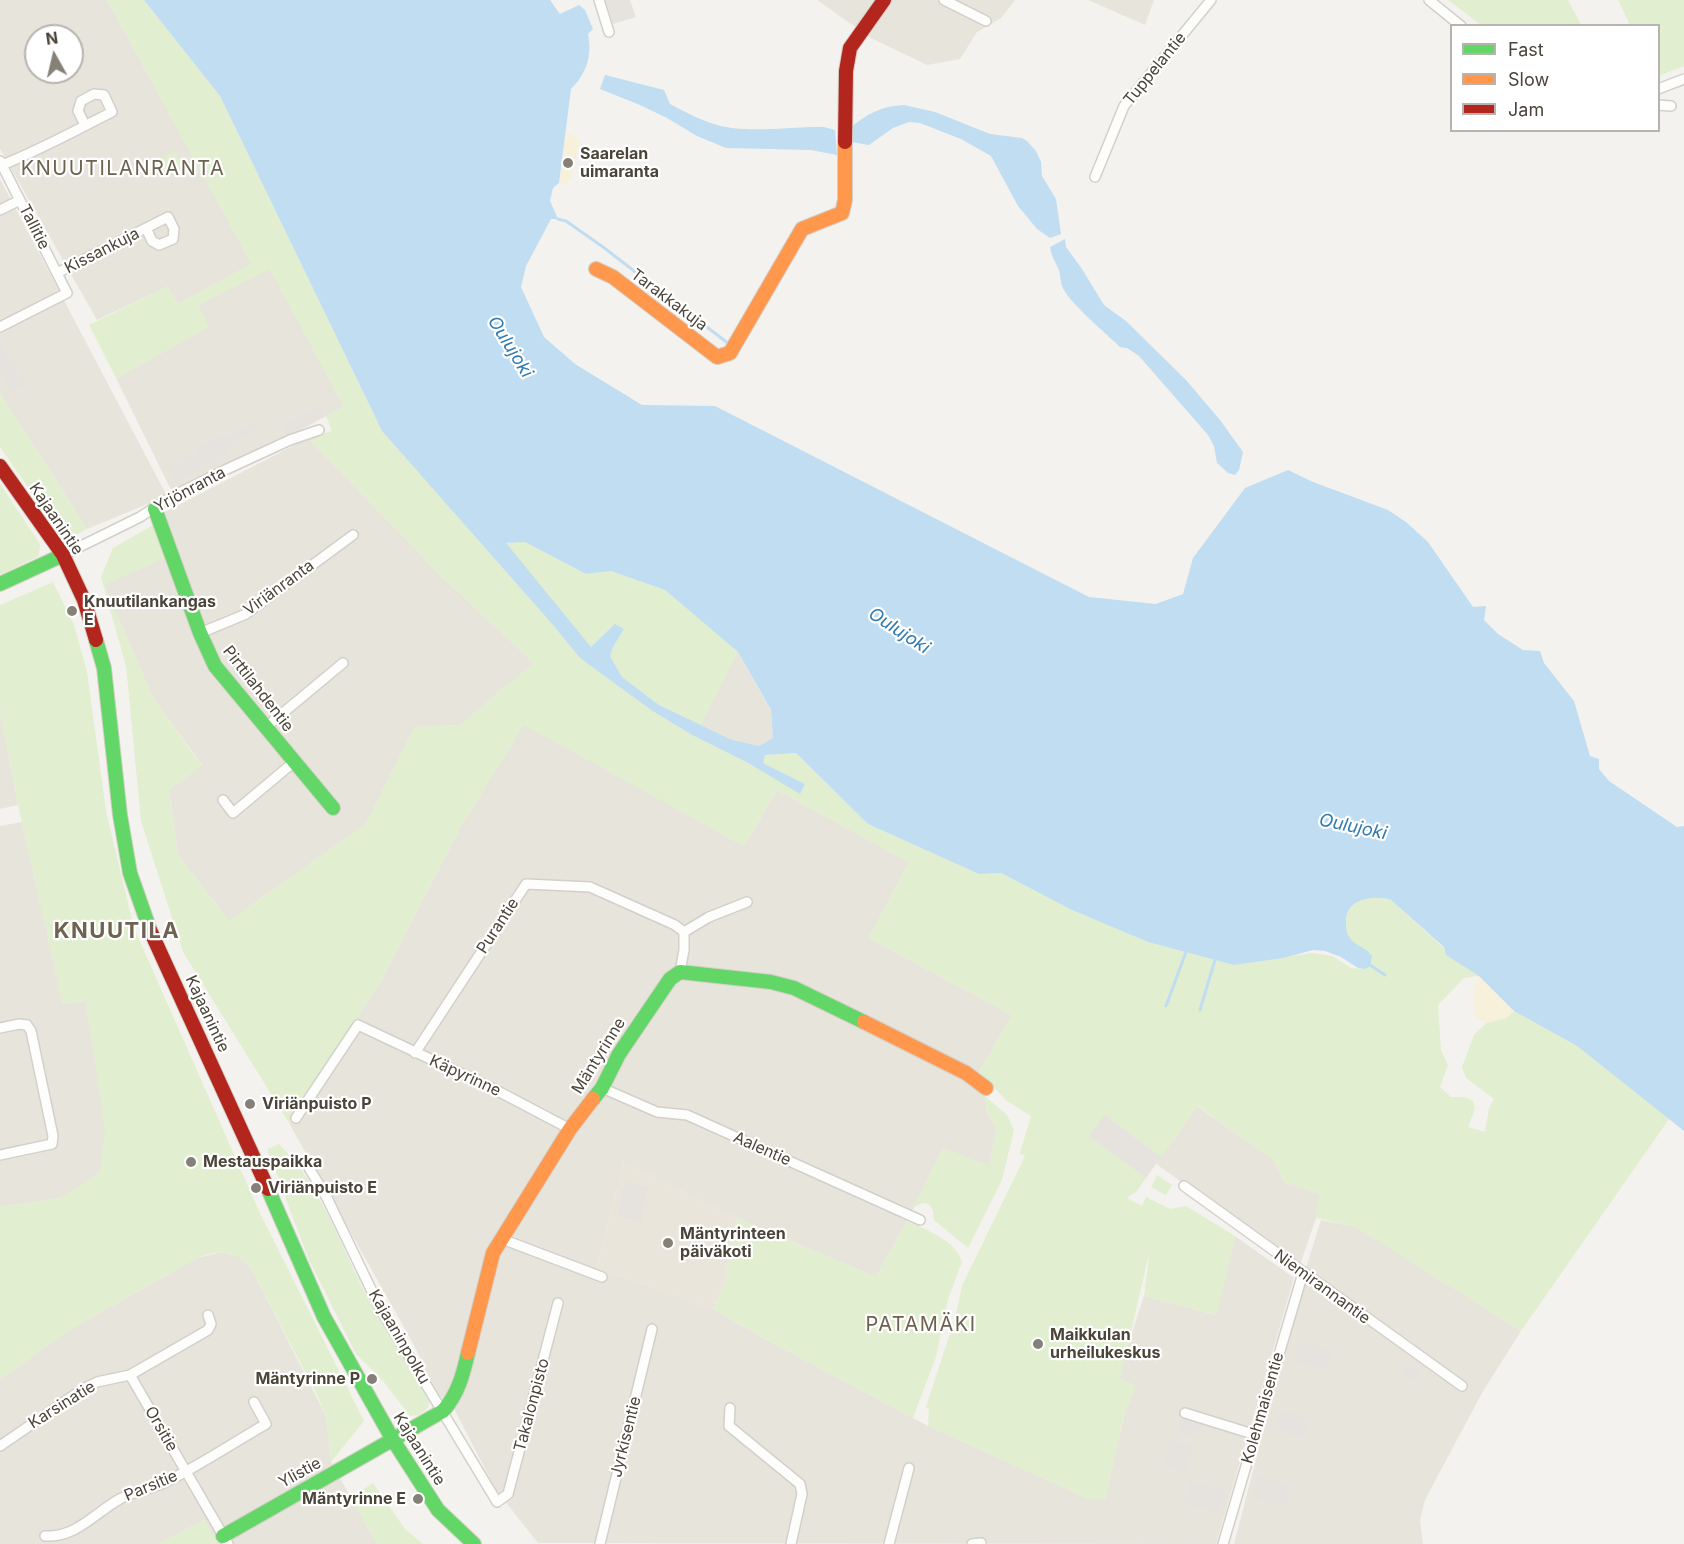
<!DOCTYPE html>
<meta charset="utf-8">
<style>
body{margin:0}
#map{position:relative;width:1684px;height:1544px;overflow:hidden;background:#f4f2ee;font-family:Inter,sans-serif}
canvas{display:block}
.legend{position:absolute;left:1450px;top:24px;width:210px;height:108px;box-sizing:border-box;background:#fff;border:2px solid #b7b4b0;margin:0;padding:8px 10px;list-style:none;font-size:18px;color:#4b4439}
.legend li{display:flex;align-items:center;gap:12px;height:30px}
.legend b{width:30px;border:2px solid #b7b4b0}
.north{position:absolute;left:24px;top:24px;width:60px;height:60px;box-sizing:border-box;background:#fff;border:2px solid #b7b4b0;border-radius:50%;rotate:352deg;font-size:16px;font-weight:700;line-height:24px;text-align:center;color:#4b4439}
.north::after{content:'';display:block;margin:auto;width:21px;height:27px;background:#868178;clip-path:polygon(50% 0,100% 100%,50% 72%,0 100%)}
</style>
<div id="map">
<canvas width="1684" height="1544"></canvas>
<ul class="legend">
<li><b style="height:8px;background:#63d668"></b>Fast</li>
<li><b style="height:8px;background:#ff974d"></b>Slow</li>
<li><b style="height:8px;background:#b3261e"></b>Jam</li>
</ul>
<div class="north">N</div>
</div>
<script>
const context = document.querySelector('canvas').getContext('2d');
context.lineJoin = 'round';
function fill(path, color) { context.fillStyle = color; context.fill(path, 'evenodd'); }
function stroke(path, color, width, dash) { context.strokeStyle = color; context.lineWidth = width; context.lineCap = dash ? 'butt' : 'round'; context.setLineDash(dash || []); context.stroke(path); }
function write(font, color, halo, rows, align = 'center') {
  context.font = font + ' Inter,sans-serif'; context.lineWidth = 4.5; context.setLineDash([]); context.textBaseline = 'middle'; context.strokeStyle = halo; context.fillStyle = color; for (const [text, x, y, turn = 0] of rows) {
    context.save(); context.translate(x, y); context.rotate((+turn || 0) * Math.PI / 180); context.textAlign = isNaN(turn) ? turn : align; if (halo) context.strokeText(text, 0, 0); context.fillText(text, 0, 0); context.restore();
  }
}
fill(new Path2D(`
 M0 0H107L252 264 178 304 167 287 97 320 0 149ZM36 36H72V72H36Z
 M817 0H1015L1001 18 977 32 960 59 927 65 871 38Z
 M1088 0H1154L1145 25Z
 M0 179 167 496 87 529 0 393Z
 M270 268 344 407 232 463 173 494 116 378 208 327 198 305Z
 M308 438 443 578 534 663 460 725 415 727 366 824 229 921 178 855 169 790 202 765 153 698 104 585 163 513Z
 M738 652 771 711 773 738 759 746 730 739 659 705Z
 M0 711 18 805 0 809Z
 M524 724 744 846 777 790 909 862 869 938 1012 1015 979 1072 985 1096 987 1113 997 1128 989 1167 943 1148 907 1221 876 1277 737 1218 624 1162 597 1268 713 1309 758 1335 928 1426 1089 1499H1105L1125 1411 1136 1386 1117 1378 1144 1296 1216 1315 1235 1236 1294 1278 1216 1544 538 1543 496 1490 449 1399 438 1396 414 1345 289 1123 383 977 461 826Z
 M22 822 63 1004 86 1001 106 1131 100 1173 60 1198 0 1207V826Z
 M1197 1106 1273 1159 1285 1183 1320 1194 1316 1218 1300 1265 1156 1164Z
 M1321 1220 1356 1227 1371 1236 1521 1331 1482 1393 1425 1500 1420 1520 1423 1544H1234L1305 1271Z
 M222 1252 238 1256 245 1261 253 1271 326 1416 331 1462 377 1544H211L217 1542 204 1520 159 1544H0V1379L73 1328 197 1258Z`), '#e7e4dc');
fill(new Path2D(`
 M624 1162 737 1218 725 1283 713 1309 597 1268Z`), '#eae5da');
fill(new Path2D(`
 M107 0H144L220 96 382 431 553 625 580 658 651 710 692 735 750 764 800 793 805 784 763 763 765 755 796 753 868 824 979 874 1001 873 1072 910 1148 942 1234 965 1312 953 1332 956 1351 968 1365 969 1371 954C1364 948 1352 944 1348 936 1346 931 1346 926 1346 921 1348 898 1373 894 1391 900L1444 948 1446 955 1479 976 1464 978 1438 1005 1441 1050 1448 1065 1440 1087 1451 1097H1464L1473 1101 1475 1109 1468 1127 1485 1132 1489 1108 1494 1099 1466 1078 1462 1067 1474 1035 1486 1023 1506 1018 1514 1011 1577 1046 1669 1119 1521 1331 1356 1227 1316 1218 1319 1194 1285 1183 1272 1159 1198 1106 1161 1157 1105 1116 1090 1136 1146 1178 1137 1191 1127 1198 1142 1206 1146 1197 1170 1209 1186 1206 1235 1236 1217 1315 1144 1296 1150 1250 1120 1379 1136 1386 1125 1411 1105 1499H1089L928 1426 929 1409 926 1407 955 1318 962 1286 1025 1156 1020 1153 1031 1116 1007 1101 979 1072 1012 1015 869 938 909 862 777 790 744 846 524 725 461 826 383 977 289 1123 183 952 141 821 126 666 101 577 113 548 155 524 168 557 104 585 153 698 202 766 169 790 178 855 229 921 366 824 415 727 460 725 534 663 443 578 308 438 332 431 326 416 344 407 270 269 198 305 209 327 116 378 89 325 167 287 178 304 251 264Z
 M1448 0H1568L1581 25H1481Z
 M1618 0H1684V66L1659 76 1658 26 1630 25Z
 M175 151 184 168 167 177 158 160Z
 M0 393 87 529 65 541 0 447Z
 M0 484 40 544 39 556 0 575Z
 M525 542 586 574 611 571 665 590 738 652 701 725 659 705 622 677 610 656 613 647 624 629 615 625 591 647 505 543Z
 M53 582 74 625 87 672 106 811 134 928 259 1211 364 1421 331 1462 326 1416 318 1397 253 1271C236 1250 222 1249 197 1258L73 1328 0 1379V1207L60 1198 100 1173 105 1131 86 1001 63 1004 18 805 0 711V605Z
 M985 1096 1007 1115 1014 1130 1002 1180 968 1248 934 1220 933 1211 929 1204 922 1203 913 1208 943 1148 989 1166 997 1128 987 1113Z
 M279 1144C322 1187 338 1241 366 1294 385 1330 408 1365 429 1401L428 1408 419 1415 410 1416 383 1381 356 1354 309 1260 267 1149Z
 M1157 1175 1172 1185 1166 1195 1151 1187Z
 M737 1218 876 1277 907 1221C926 1230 956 1240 962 1262L948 1299 936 1357 913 1418 758 1335 713 1309 725 1283Z
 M373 1483 405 1529 423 1544H377L351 1498Z
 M204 1520 217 1541 211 1544H159Z`), '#e1eecf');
fill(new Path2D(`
 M566 132 580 140 571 180 566 184 559 183Z
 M1479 976 1514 1011 1506 1018 1486 1023 1475 1018 1473 999 1475 982V984Z`), '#f7f0da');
fill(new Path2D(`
 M605 0H630L636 17 613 24Z
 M0 339 25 385 12 392 0 369Z
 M322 405 326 416 288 437 282 425Z
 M253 424 257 431 226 447 228 454 175 481 168 468 197 453 196 448 201 446 225 434 227 437Z
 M1105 1115 1161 1157 1146 1178 1089 1136Z
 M625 1182 648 1187 641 1221 617 1216Z
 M1298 1341 1332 1350 1326 1371 1293 1362Z
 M1405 1363 1420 1369 1416 1380 1401 1375Z
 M1279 1410 1310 1419 1305 1438 1273 1429Z
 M1181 1418 1208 1425 1188 1436 1177 1433Z
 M1171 1440 1192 1446 1186 1472 1164 1466Z
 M1259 1476 1292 1485 1285 1507 1252 1498Z
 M1190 1481 1225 1491 1219 1513 1184 1503Z`), '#e6e3df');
fill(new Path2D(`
 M144 0H550L560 14 579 5 585 10 593 29 588 34C592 56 587 73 571 89L559 183 553 188 550 201 558 219H551L526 266 521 287 544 337 575 364 642 405 715 406 1089 597 1156 604 1183 594 1193 558 1245 488 1288 470 1313 482 1388 510 1406 522 1428 542 1473 607 1486 606 1484 620 1498 634 1523 650 1540 651 1544 663 1574 701 1590 756 1599 759V769L1609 781 1677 827 1684 826V1131L1577 1046 1514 1011 1479 976 1446 955 1444 947 1391 900C1375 895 1348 897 1346 920 1346 926 1346 933 1350 938 1355 946 1366 947 1372 956L1370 966 1365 969 1358 968 1341 957 1325 951 1313 950 1283 958 1234 965 1148 942 1072 910 1001 873 979 874 868 824 796 753 765 755 763 763 805 784 800 794 750 764 692 735 651 710 580 658 553 625 382 431 220 96ZM525 542 586 574 611 571 665 590 738 652 771 710 773 738 759 746 730 739 659 705 622 677 610 656 613 647 624 629 615 624 591 647 506 543Z
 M605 75 664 90 670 104C685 112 700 120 717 125 748 134 791 126 824 127L835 130 837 155 811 150 726 148 697 136 667 118 640 105 600 89Z
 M904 105 935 112 990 134 1022 138 1027 141 1036 151 1041 162 1042 176 1056 199 1061 234 1050 238 1037 229 1018 206 991 156 961 139 920 123 909 122 893 128 869 145 851 142 850 128C867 114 881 106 904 105Z
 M1065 239 1066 247 1082 269 1104 305 1126 321 1186 380 1220 420 1243 452 1239 470 1235 475 1228 473 1217 463 1214 446 1208 435 1139 356 1127 348 1120 347C1108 335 1067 301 1062 286 1060 280 1061 274 1058 268 1054 259 1052 258 1050 247Z`), '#c0ddf1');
stroke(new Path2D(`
 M558 219 566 221 603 247 729 344
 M1370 965 1385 975
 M1166 1006 1186 952
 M1200 1010 1215 960`), '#c0ddf1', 3);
const street = new Path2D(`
 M599 0 609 32
 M944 0 986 21
 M1429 0 1461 26
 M1658 89 1684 79
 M1658 105 1671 106
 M0 161 67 293 0 327
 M2 165C40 150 76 130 112 112L104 95 94 94 81 101 78 111 85 125
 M1095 177 1124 106 1211 0
 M0 210 20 200
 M57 273 168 217 174 229 173 239 159 245 152 241 146 228
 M63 555 140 517 171 497 225 470 290 440 319 430
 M200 633 246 614 353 535
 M266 727 343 663
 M223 800 233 813 294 762
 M684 932 709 917 747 902
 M0 1028 19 1024 27 1025 31 1031 53 1136 52 1144 0 1155
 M415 1053 526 884 590 887 675 925 684 932V950L680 972
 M602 1088 657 1112 687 1115 920 1220
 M296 1118 358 1025 494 1089 570 1129
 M309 1168 327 1198 381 1310 497 1502 508 1494 558 1303
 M1184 1186 1462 1386
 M502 1239 602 1277
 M130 1375 228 1544
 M730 1408 729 1426 800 1484 802 1494 791 1544
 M1185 1413 1256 1435
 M0 1446 83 1389 97 1382 130 1375 208 1330 211 1324 208 1315
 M45 1536C75 1538 94 1514 118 1500 133 1491 150 1490 166 1482 200 1465 233 1443 266 1424L254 1402
 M600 1544 652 1329
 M889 1544 909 1468
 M972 1544 981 1543
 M1223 1544 1303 1273`);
const fast = new Path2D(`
 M155 509 200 633 215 666 333 808
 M0 584 63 555
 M96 640 104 668 120 815 130 873 150 930
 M593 1099 602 1088 619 1054 670 979 680 972 771 982 794 988 864 1022
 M268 1189 324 1317 393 1440 438 1510 474 1544
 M223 1536 443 1411C458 1394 463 1375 468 1353`);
const slow = new Path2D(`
 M596 269 613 277 717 357 730 353 802 229 842 213 845 200V142
 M864 1022 966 1073 986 1088
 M468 1353 493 1253 570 1129 593 1099`);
const jam = new Path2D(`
 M845 142 846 71 850 48 884 0
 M0 466 63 555 84 600 96 640
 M150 930 268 1189`);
stroke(street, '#d2d0cb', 12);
stroke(fast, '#d3cfc5', 16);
stroke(slow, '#d3cfc5', 16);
stroke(jam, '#d3cfc5', 16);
stroke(street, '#fdfdfc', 9);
stroke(fast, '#63d668', 14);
stroke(slow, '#ff974d', 14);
stroke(jam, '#b3261e', 14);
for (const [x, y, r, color] of [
 [568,163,6,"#868178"],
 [72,611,6,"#868178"],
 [250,1104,6,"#868178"],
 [191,1162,6,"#868178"],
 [256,1188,6,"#868178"],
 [668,1243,6,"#868178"],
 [1038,1344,6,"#868178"],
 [372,1379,6,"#868178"],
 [418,1499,6,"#868178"]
]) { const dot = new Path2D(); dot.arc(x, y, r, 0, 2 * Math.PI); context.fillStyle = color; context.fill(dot); stroke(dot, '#fff', 2); }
write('16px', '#4b4439', '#fff', [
 ["Tuppelantie",1155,69,-51],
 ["Tallitie",34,227,63],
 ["Kissankuja",102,251,-27],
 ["Tarakkakuja",669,300,37],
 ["Yrjönranta",190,490,-28],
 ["Kajaanintie",56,519,56],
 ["Viriänranta",279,588,-36],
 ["Pirttilahdentie",258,689,52],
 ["Purantie",498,926,-57],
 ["Kajaanintie",207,1014,65],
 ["Mäntyrinne",599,1056,-58],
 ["Käpyrinne",465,1076,25],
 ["Aalentie",762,1149,24],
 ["Niemirannantie",1322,1287,36],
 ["Kajaaninpolku",399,1337,60],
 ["Karsinatie",62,1405,-32],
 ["Takalonpisto",532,1405,-75],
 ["Kolehmaisentie",1263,1408,-74],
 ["Orsitie",161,1429,60],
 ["Jyrkisentie",626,1437,-76],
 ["Kajaanintie",419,1449,58],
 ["Ylistie",300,1473,-29],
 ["Parsitie",151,1486,-23]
]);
write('bold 16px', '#4b4439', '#fff', [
 ["Saarelan",580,154],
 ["uimaranta",580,172],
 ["Knuutilankangas",84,602],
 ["E",84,620],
 ["Viriänpuisto P",262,1104],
 ["Mestauspaikka",203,1162],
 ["Viriänpuisto E",268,1188],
 ["Mäntyrinteen",680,1234],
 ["päiväkoti",680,1252],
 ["Maikkulan",1050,1335],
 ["urheilukeskus",1050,1353],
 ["Mäntyrinne P",360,1379,"right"],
 ["Mäntyrinne E",406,1499,"right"]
], 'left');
write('italic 18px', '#2e7ab2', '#fff', [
 ["Oulujoki",510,347,58],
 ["Oulujoki",899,631,33],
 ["Oulujoki",1353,827,12]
]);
context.letterSpacing = '1.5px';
write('20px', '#6e6250', '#fff', [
 ["KNUUTILANRANTA",123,169],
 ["PATAMÄKI",921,1325]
]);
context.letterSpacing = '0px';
context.letterSpacing = '1.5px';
write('bold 22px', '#6e6250', '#fff', [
 ["KNUUTILA",117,931]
]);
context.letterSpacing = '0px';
</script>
